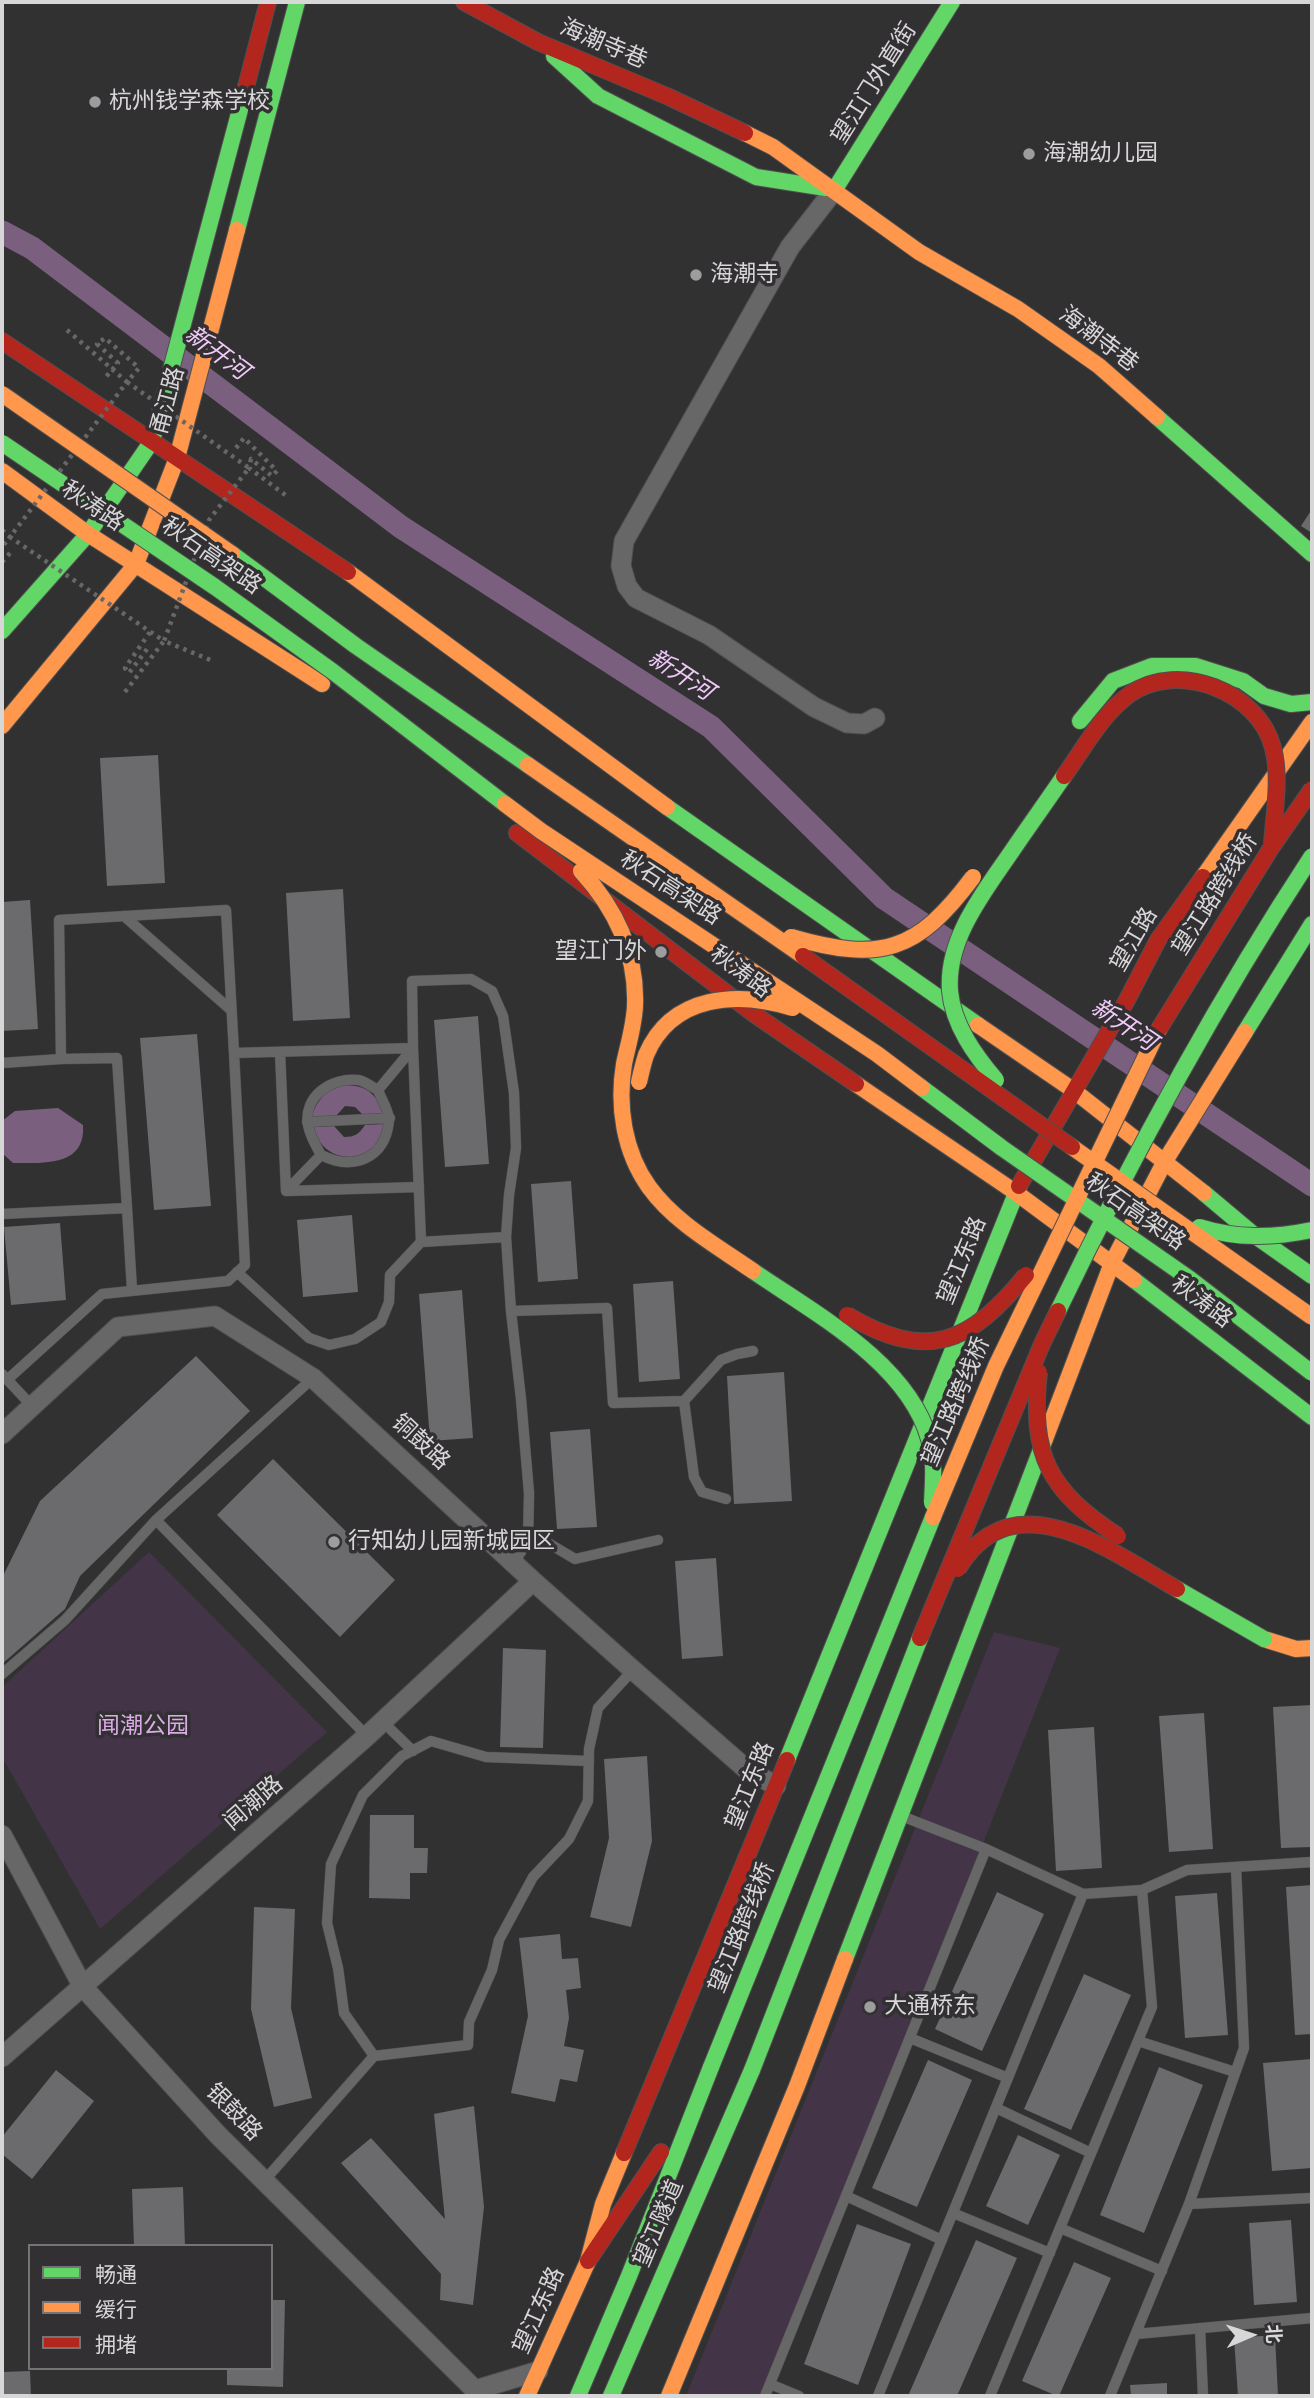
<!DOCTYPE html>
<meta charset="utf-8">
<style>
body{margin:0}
#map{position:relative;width:1314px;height:2398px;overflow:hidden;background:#323132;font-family:"Sofia Sans Condensed","Noto Sans SC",sans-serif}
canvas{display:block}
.frame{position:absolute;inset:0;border:4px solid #d8d7d8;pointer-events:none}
.legend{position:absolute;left:28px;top:2244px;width:245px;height:126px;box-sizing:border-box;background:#323033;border:2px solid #747375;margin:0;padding:9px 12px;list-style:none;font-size:21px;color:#d8d7d8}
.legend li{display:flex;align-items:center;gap:14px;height:35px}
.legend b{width:35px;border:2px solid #747375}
.north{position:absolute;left:1216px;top:2300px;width:70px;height:70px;-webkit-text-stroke:5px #323033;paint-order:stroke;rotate:87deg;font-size:19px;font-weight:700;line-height:28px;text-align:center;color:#d8d7d8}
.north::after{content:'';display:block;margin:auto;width:24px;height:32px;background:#d8d7d8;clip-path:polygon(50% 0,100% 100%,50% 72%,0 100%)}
</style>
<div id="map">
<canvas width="1314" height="2398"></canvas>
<div class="frame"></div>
<ul class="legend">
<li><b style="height:9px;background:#63d668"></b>畅通</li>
<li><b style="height:9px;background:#ff974d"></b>缓行</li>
<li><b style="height:9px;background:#b3261e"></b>拥堵</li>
</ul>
<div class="north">北</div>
</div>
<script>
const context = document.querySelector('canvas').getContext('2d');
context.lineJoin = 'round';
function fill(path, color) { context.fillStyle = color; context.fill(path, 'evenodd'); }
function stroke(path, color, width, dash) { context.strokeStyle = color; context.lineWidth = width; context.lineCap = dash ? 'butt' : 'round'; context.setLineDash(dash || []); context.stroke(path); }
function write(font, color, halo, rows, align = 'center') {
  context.font = font + ' "Sofia Sans Condensed","Noto Sans SC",sans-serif'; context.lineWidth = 7; context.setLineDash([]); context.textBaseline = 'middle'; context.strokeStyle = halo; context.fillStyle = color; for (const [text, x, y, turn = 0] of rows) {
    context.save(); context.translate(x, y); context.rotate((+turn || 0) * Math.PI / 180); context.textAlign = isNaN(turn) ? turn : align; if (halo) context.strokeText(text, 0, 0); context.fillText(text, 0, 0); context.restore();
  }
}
fill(new Path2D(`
 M149 1552 327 1732 100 1929 2 1757V1687Z
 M994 1632 1060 1648 765 2396H686Z`), '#433447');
fill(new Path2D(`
 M335 1085C364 1085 371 1087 385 1113L363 1115 355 1107 345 1106 335 1117H311C316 1103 323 1095 335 1085Z
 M58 1108 83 1125C86 1167 43 1163 13 1163L2 1153V1121L15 1111Z
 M385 1124C383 1130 382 1139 377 1144 363 1162 333 1161 320 1142 317 1138 315 1132 313 1127L334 1126 344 1137C355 1137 359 1134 365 1125Z`), '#7a5f7f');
stroke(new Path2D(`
 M2 232 32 248 401 527 711 727 884 898 1312 1185`), '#7a5f7f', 23);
fill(new Path2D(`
 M1312 509V533L1301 526Z
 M158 755 165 883 107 886 100 758Z
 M343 889 350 1018 293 1021 286 893Z
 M30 900 38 1029 2 1031V902Z
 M478 1016 489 1164 445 1167 434 1020Z
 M197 1034 211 1206 154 1210 140 1038Z
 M571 1181 578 1279 538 1282 531 1184Z
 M352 1215 358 1292 303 1297 297 1220Z
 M60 1223 66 1300 11 1305 4 1227Z
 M673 1281 680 1379 639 1382 633 1284Z
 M462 1290 473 1438 430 1441 419 1294Z
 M196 1356 250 1411 80 1576 65 1609 2 1664V1578L40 1501Z
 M784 1372 792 1501 734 1504 727 1376Z
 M590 1429 597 1527 557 1529 550 1432Z
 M273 1459 395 1580 340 1637 217 1515Z
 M716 1558 723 1656 682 1659 675 1561Z
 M503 1648 546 1650 543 1748 500 1747Z
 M1312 1705V1847L1281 1848 1273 1707Z
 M1204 1713 1213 1849 1169 1852 1159 1716Z
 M1094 1727 1102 1868 1056 1871 1048 1730Z
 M647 1756 652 1841 631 1927 590 1917 609 1838 604 1759Z
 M370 1815H414V1848H428L427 1873H410V1899L369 1898Z
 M1312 1885V2034L1295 2035 1286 1887Z
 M997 1892 1044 1914 982 2051 935 2029Z
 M1217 1893 1228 2035 1185 2038 1175 1896Z
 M254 1907 295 1909 291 2008 312 2098 274 2107 251 2009Z
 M560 1934 562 1959 578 1958 581 1988 566 1990 569 2018 564 2046 584 2050 577 2082 560 2079 555 2102 511 2093 528 2016 519 1938Z
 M1084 1974 1131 1995 1071 2130 1024 2109Z
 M1312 2059V2168L1272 2171 1263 2063Z
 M928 2060 972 2080 917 2207 872 2188Z
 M1159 2067 1203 2085 1144 2233 1100 2215Z
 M56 2070 94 2101 32 2179 2 2154V2137Z
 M474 2106 484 2207 473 2305 440 2300 441 2274 341 2163 371 2138 445 2219 434 2114Z
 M1018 2135 1060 2155 1028 2225 986 2206Z
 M183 2187 185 2246H134L132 2189Z
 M1291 2220 1297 2302 1254 2305 1249 2223Z
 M857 2224 911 2244 858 2385 804 2364Z
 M976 2240 1017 2258 957 2396H908Z
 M1074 2262 1111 2278 1059 2396H1057L1022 2381Z
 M271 2300H285L283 2387 227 2385V2368H271Z
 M1275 2335 1278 2396H1238L1234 2338Z
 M30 2371 31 2396H2V2372Z
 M1167 2383V2396H1131L1130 2385Z`), '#6b6a6c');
const lane = new Path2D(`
 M124 916 231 1010
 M280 1052 286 1191 419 1187
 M2 1063 61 1059
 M307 1122 390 1118
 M321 1155C316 1146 310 1136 308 1125 303 1096 332 1077 358 1080 365 1081 372 1087 378 1090
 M286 1191 321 1155C353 1171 385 1159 389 1121 390 1112 381 1099 378 1090L413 1048 412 981 471 979 492 991 503 1016 514 1093 516 1148 509 1195 506 1237
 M127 1208 132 1290
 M2 1214 127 1208 117 1058 61 1059 59 920 226 910 234 1053 413 1048 421 1242 506 1237 511 1311 607 1308 613 1403 684 1401 694 1477 702 1492 726 1499
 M237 1272 309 1338 329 1345 355 1339 381 1322 389 1302 390 1275 421 1242
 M511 1311 521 1399 529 1493 528 1542 513 1563
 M2 1374 32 1406
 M313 1378 156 1520 367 1736
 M7 1380 102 1294 228 1281 245 1265 234 1053
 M684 1401 721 1360 737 1354 753 1351
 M528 1531 575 1559 658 1540
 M2 1674 65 1620 156 1520
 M383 1722 413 1751
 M904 1817 986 1849 1083 1894 1142 1890 1187 1870 1312 1862
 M910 2038 1008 2078
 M1138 2041 1235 2072
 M374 2056 344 2013 338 1968 327 1923 331 1864 363 1795 402 1756 431 1741 486 1757 589 1761
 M996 2108 1091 2153
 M264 2181 374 2056 468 2045 469 2022 492 1970 499 1940 533 1877 569 1839 588 1801 589 1749 598 1708 633 1670
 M846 2196 942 2240
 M1189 2204 1312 2198
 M953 2213 1050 2253
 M1060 2228 1162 2271
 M1200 2328 1203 2396
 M1136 2334 1312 2318
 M770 2384 799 2396
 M765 2396 986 1849
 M878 2396 1083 1894
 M990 2396 1152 2007 1142 1890
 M1110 2396 1189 2204 1244 2048 1236 1867`);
const street = new Path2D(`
 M835 189 790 247 624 541 621 566 627 586 636 598 709 635 814 707 847 723 864 724 875 718
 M2 1434 118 1327 215 1316 313 1378 533 1581 633 1670 745 1768 776 1786
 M2 1835 83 1987 218 2135 475 2390 476 2396
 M2 2057 367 1736 533 1581
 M475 2390 538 2371`);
const fast = new Path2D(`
 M554 56 598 96 756 177 826 188
 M835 189 952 2
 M237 230 297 2
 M1157 417 1312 554
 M2 631 88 534 152 441 246 87
 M1080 721 1113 681 1152 666H1196L1243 681 1264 696 1291 704 1312 702
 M667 807 978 1025
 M1245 1032 1312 924
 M1204 1193 1254 1235 1312 1276
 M1134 1280 1312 1417
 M787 1760 1019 1186
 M845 1959 1045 1439
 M578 2396 629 2276 711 2067
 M611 2396 752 2070`);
const slow = new Path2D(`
 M745 133 773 147 919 252 1018 309 1099 366 1157 417
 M2 471 88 534 322 684
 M348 572 667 807
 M2 726 136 564 177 458 237 230
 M1203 877 1312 722
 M978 1025 1073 1090 1204 1193
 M856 1084 1015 1192 1134 1280
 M1045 1439 1112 1263 1165 1161 1245 1032
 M1264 1639 1296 1649 1312 1648
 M527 2396 588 2261 603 2204 624 2153
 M669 2396 797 2086 845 1959`);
const jam = new Path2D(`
 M464 2 538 42 669 97 745 133
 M246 87 268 2
 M2 341 348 572
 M517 833 754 1014 856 1084
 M1019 1186 1127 1000 1158 940 1203 877
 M624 2153 787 1760
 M588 2261 661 2152`);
stroke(lane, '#504f50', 11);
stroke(street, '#504f50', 21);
stroke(fast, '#504f50', 18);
stroke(slow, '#504f50', 18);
stroke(jam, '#504f50', 18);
stroke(new Path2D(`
 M67 330 127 382 139 368 105 338 97 344 118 363 105 378
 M236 448 244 438 277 471 272 476 251 459 249 468 288 497
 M2 530 10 537 2 547
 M2 562 10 553
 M147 649 129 673 125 668 150 632
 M125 692 164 641 213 661`), '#686768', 4.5, [3.5, 5]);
stroke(lane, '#686768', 10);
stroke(street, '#686768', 19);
stroke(fast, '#63d668', 16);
stroke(slow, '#ff974d', 16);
stroke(jam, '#b3261e', 16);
const fastBridge = new Path2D(`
 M2 443 215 587 332 671 505 804
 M232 554 356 646 528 765
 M996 1080C975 1055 953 1025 950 991 946 939 984 892 1012 851 1029 826 1047 801 1064 776
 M922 1088 1002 1148 1190 1279 1312 1373
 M1199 1227C1237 1239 1273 1238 1312 1230
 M753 1271C814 1313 908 1363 929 1439 935 1460 933 1481 932 1503
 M1058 1311C1133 1155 1217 1001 1312 856
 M1177 1589 1264 1639
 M711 2067 933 1517
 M752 2070 920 1638`);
const slowBridge = new Path2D(`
 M2 394 232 554
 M528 765 803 956
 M505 804 541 831 877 1054 922 1088
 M581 871C616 909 637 954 635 1006 634 1026 628 1045 624 1064 617 1106 624 1152 649 1187 675 1223 717 1246 753 1271
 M791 937C881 963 917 952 973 877
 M639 1082C641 1073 643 1064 646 1055 672 994 738 991 793 1008
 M1072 1147 1312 1317
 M933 1517 996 1366 1159 1029`);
const jamBridge = new Path2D(`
 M1064 776C1084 748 1102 714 1130 694 1179 660 1259 692 1273 748 1281 779 1274 813 1272 844
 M803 956 1072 1147
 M1159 1029 1271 848 1312 789
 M847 1315C928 1363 970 1343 1026 1275
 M1039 1372C1030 1455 1048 1490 1118 1536
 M958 1569C1013 1476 1112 1552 1177 1589
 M920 1638 1042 1344 1058 1311`);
stroke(fastBridge, '#504f50', 18, []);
stroke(slowBridge, '#504f50', 18, []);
stroke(jamBridge, '#504f50', 18, []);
stroke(new Path2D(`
 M127 382 249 468 209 520 164 641 10 537Z`), '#686768', 4.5, [3.5, 5]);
stroke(fastBridge, '#63d668', 16);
stroke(slowBridge, '#ff974d', 16);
stroke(jamBridge, '#b3261e', 16);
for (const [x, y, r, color] of [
 [95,102,7,"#9e9d9e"],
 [1029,154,7,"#9e9d9e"],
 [696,275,7,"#9e9d9e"],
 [661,952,7,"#9e9d9e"],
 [334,1542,7,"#9e9d9e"],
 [870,2007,7,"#9e9d9e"]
]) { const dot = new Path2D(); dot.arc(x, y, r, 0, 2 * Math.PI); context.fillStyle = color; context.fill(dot); stroke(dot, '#323033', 2.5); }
write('23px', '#d8d7d8', '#323033', [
 ["海潮寺巷",603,45,23],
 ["望江门外直街",875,84,-58],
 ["海潮寺巷",1098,340,37],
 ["甬江路",169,401,-75],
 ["秋涛路",92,507,34],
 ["秋石高架路",211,557,35],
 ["秋石高架路",670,889,33],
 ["望江路跨线桥",1216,895,-58],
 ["望江路",1135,940,-60],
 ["秋涛路",740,973,37],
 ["秋石高架路",1135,1213,35],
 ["望江东路",963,1261,-68],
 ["秋涛路",1201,1303,37],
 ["望江路跨线桥",957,1402,-67],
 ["铜鼓路",420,1443,43],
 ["望江东路",751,1786,-68],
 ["闻潮路",254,1804,-41],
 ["望江路跨线桥",743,1928,-68],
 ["银鼓路",233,2113,46],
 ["望江隧道",660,2224,-67],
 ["望江东路",540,2311,-66]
]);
write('23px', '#d8d7d8', '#323033', [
 ["杭州钱学森学校",109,102],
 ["海潮幼儿园",1043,154],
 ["海潮寺",710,275],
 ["望江门外",647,952,"right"],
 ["行知幼儿园新城园区",348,1542],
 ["大通桥东",884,2007]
], 'left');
write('23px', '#daabe4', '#323033', [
 ["闻潮公园",143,1727]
]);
write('italic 24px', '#f0caf8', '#323033', [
 ["新开河",216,354,37],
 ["新开河",680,676,33],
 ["新开河",1123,1026,34]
]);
</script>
